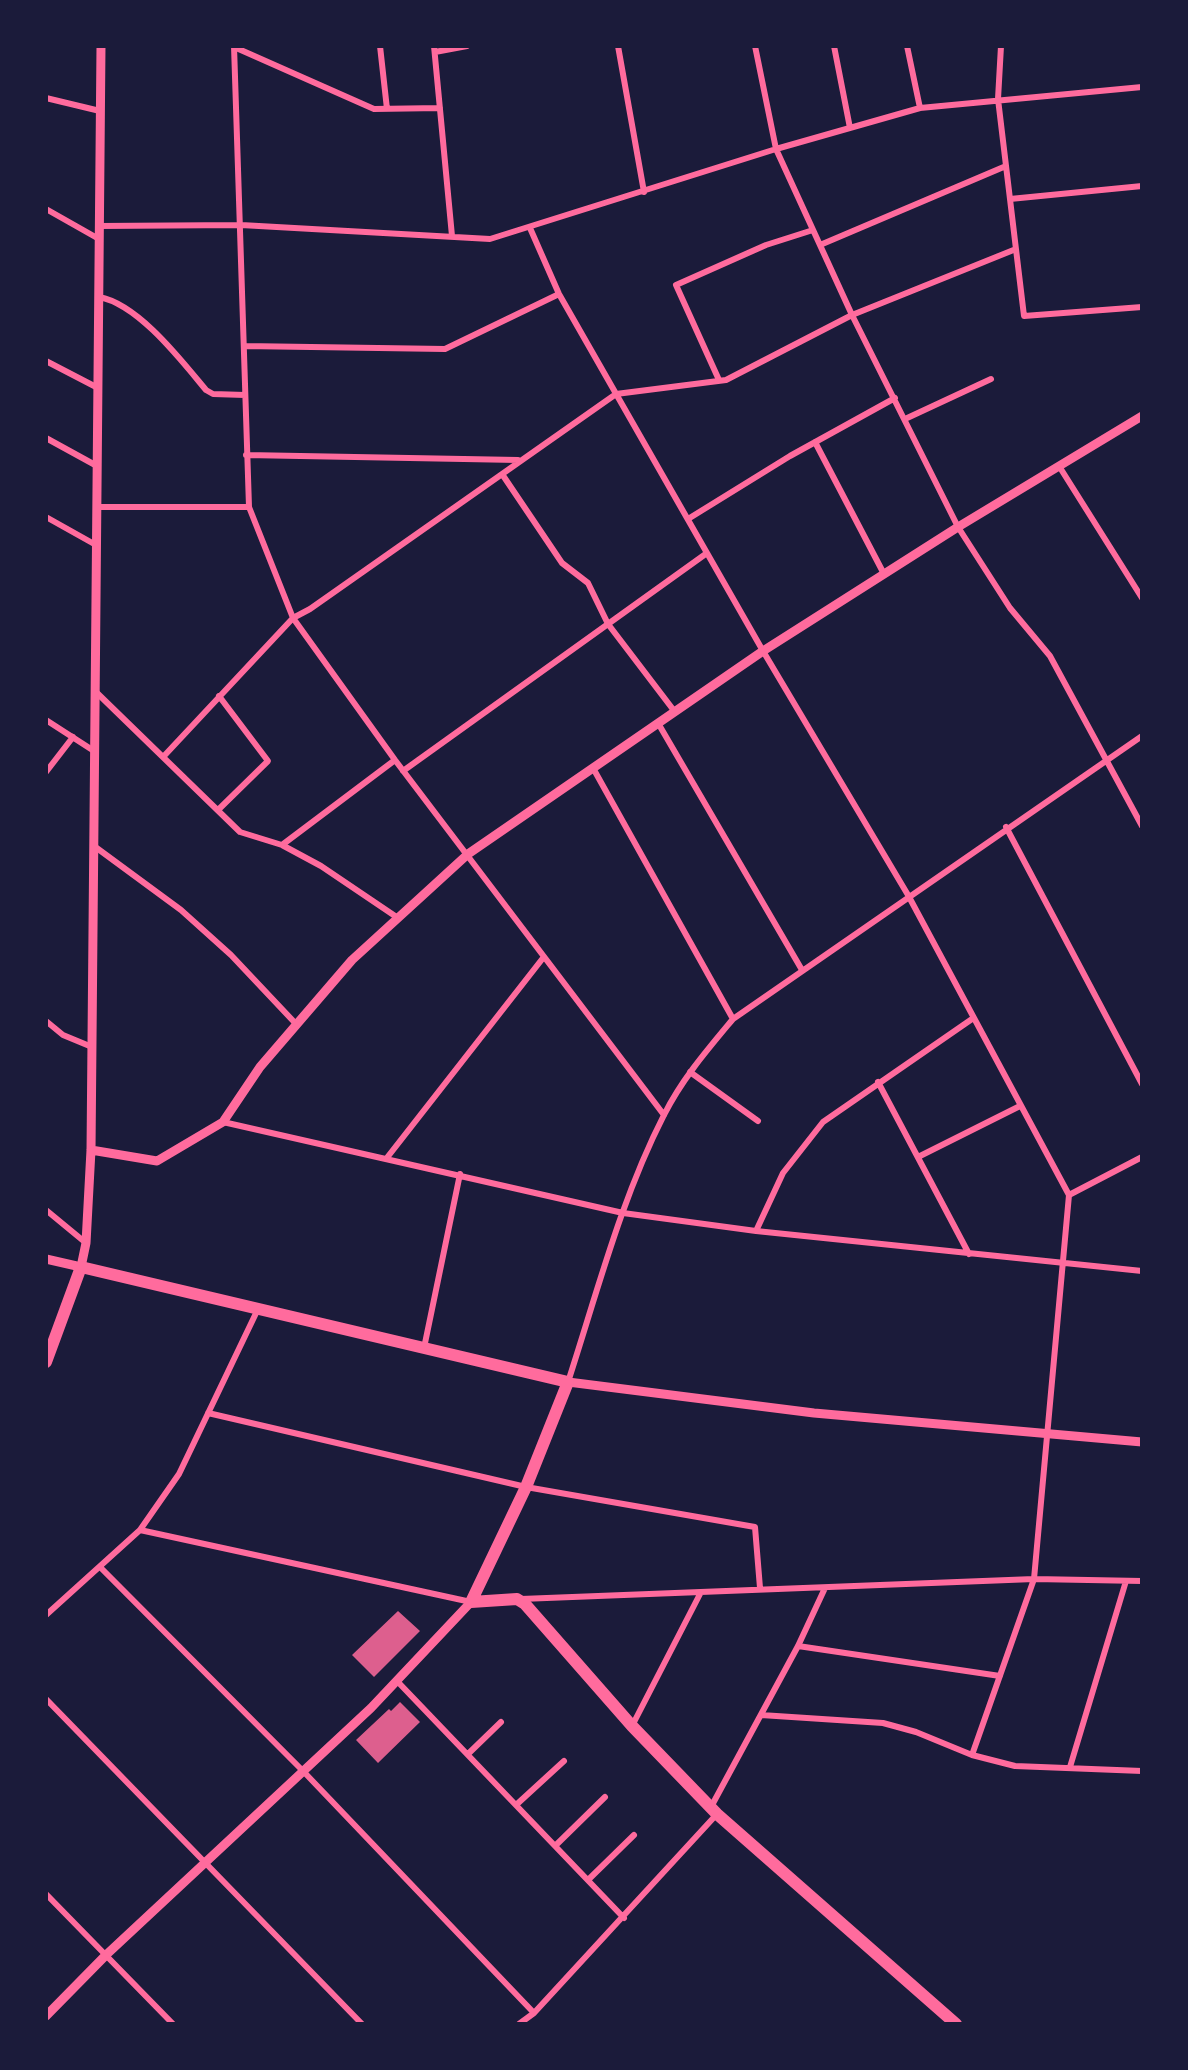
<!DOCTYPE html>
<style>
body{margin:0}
#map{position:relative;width:1188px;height:2070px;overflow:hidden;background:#1b1b3a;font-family:"Public Sans",sans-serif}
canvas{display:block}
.frame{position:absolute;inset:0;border:48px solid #1b1b3a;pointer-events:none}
</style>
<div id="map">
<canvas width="1188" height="2070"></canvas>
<div class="frame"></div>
</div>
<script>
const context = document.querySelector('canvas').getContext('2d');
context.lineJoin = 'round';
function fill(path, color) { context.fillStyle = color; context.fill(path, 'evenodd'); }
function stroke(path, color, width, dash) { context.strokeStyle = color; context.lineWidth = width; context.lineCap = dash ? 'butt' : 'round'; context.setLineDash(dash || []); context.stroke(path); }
fill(new Path2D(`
 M398 1611 420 1631 374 1677 352 1655Z
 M400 1702 420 1722 378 1763 356 1740 389 1709 391 1711Z`), '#dd5f8e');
stroke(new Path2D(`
 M234 46 249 507 293 618 395 760 664 1115
 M380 46 387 109
 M434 46 452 236
 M618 46 644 192
 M755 46 776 149 852 315 958 527 1010 608 1050 656 1142 826
 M834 46 850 128
 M907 46 920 108
 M1001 46 998 99 1024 316 1142 307
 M234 47 374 109 440 108
 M435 52 467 46
 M46 98 100 111
 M1010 199 1142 186
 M46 209 99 239
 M99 226 241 225 490 239 776 149 920 108 1142 87
 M530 228 559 294 763 651 908 895 1069 1195 1034 1579 972 1755
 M820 245 1006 166
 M99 297C138 304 181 360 206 390L213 394 245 395
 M244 346 445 349 559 294
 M46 361 98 388
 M719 380 676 285 766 245 813 230
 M905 419 991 379
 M46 438 97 466
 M815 442 884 574
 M246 455 518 460
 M1059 466 1142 598
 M502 474 562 563 588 583 608 624 675 712
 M97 507H249
 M46 517 96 545
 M688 519 790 456 895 398
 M95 691 240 832 282 845 321 866 398 918
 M46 720 94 751
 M658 723 802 970
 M164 756 293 618 310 609 616 394 726 380 852 315 1016 249
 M593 768 733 1019
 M403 771 707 553
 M46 772 73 737
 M218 810 268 761 219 696
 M1006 827 1142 1084
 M282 845 395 760
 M94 846 181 910 231 955 297 1025
 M46 1021 63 1035 92 1047
 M690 1072 758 1121
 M878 1082 969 1254
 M223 1122 623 1213 756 1231 1142 1271
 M918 1157 1020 1106
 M386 1159 543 958
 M1069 1195 1142 1157
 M46 1210 86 1243
 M756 1231 783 1173 823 1122 972 1019
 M424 1348 460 1174
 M568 1382C597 1293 621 1199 664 1115 682 1079 708 1049 733 1019L1142 736
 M208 1413 526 1487 755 1527 760 1588
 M140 1530 471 1602
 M101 1568 303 1771 534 2013
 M521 1599 1034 1579 1142 1581
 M46 1615 140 1530 179 1474 258 1309
 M798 1646 1000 1676
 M397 1681 624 1918
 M46 1699 362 2024
 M761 1715 883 1723 916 1732 972 1755 1015 1766 1142 1771
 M632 1726 700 1594
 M468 1754 501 1722
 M1070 1767 1126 1581
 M516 1805 564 1761
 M711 1807 798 1646 825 1588
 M555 1846 605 1797
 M588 1880 634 1835
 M46 1894 173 2024
 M519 2024 534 2013 717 1814`), '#ff6b9d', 6);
stroke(new Path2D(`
 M91 1150 157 1161 223 1122 260 1067 352 960 468 854 763 651 958 527 1142 416
 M46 1259 81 1267 86 1243 91 1150 101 46
 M568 1382 814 1413 1142 1442
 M46 2016 106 1955 371 1708 471 1602`), '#ff6b9d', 9);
stroke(new Path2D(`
 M46 1362 81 1267 568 1382 526 1487 471 1602 517 1599 525 1604 632 1726 717 1814 956 2024`), '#ff6b9d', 12);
</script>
